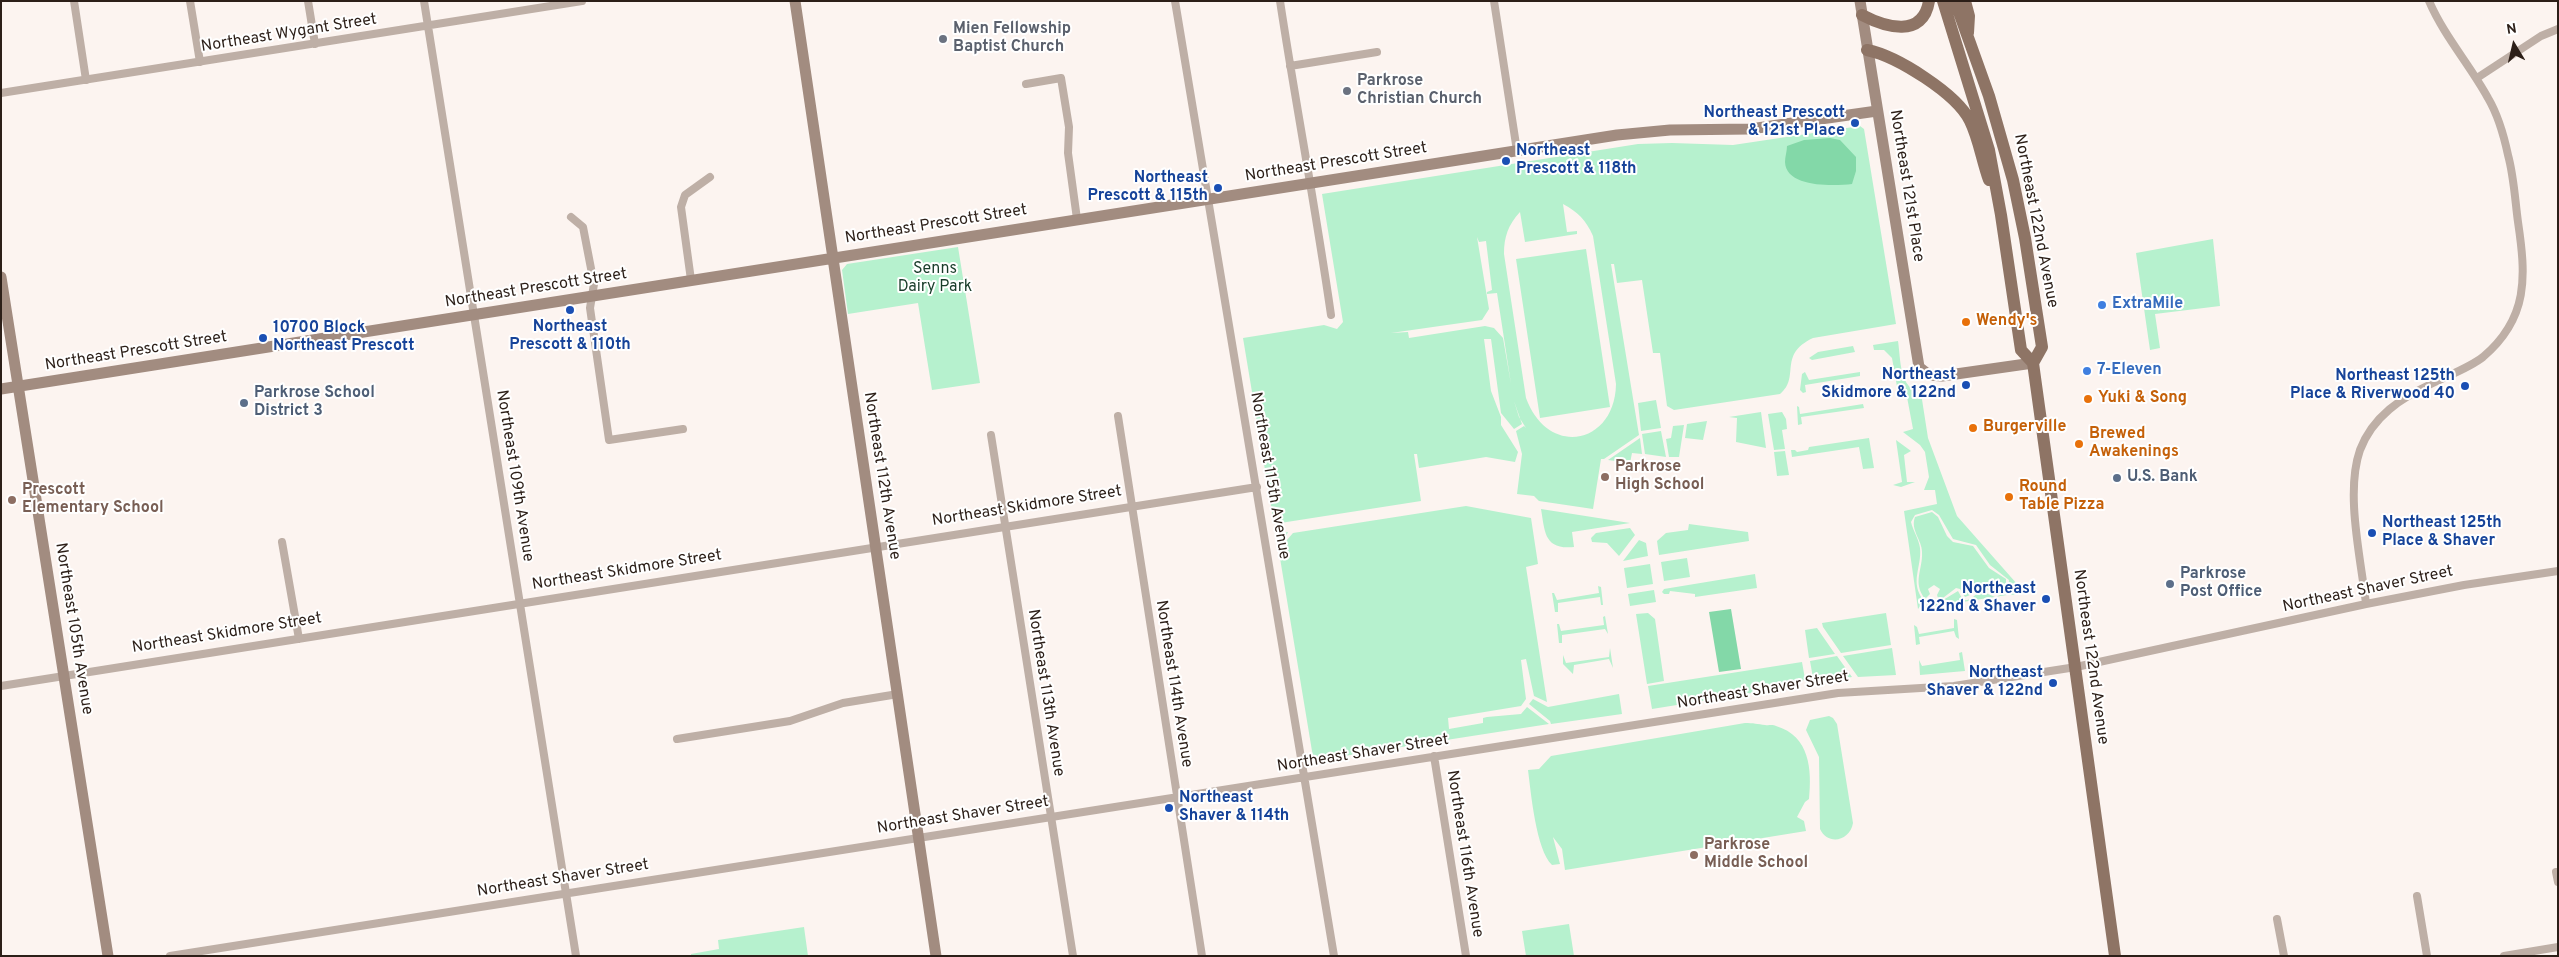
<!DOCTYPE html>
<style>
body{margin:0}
#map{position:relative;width:2559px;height:957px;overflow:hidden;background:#fcf4f0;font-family:Overpass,sans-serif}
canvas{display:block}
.frame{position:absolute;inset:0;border:2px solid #2c1f18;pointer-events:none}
.north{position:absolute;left:2489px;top:20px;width:50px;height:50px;-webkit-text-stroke:4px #fff;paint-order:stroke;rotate:351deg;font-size:14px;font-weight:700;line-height:20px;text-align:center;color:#2c1f18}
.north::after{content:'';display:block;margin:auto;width:18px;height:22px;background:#2c1f18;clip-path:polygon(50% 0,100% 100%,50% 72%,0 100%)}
</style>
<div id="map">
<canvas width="2559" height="957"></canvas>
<div class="frame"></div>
<div class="north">N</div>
</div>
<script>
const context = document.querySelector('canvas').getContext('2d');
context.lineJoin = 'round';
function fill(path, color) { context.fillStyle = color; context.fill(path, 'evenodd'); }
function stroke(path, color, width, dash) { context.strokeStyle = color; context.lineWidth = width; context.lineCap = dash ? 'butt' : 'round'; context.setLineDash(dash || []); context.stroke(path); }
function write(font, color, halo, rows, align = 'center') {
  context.font = font + ' Overpass,sans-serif'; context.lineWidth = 4; context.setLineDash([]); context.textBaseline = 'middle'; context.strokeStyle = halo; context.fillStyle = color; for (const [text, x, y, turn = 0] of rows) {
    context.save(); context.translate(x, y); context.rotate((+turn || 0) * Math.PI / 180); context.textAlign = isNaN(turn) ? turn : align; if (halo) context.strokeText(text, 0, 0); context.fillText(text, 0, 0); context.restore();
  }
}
fill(new Path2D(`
 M1860 126 1864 129 1896 324 1813 338C1777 355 1801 377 1780 394L1674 410 1667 406 1660 353H1653L1642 280 1617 283 1614 264H1611L1639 435 1604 459H1601L1593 509 1539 501 1534 496 1517 494 1522 454 1516 431 1524 426 1526 428 1519 417 1514 401 1522 424 1514 429 1501 413 1491 339H1484L1491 391 1501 417V425L1518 452 1515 462 1486 457 1419 468 1417 454H1414L1421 501 1274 524 1243 338 1324 325 1337 329 1343 322 1322 194 1638 144 1672 143 1733 145ZM1563 204C1578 212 1586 220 1593 236L1616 384C1615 445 1548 458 1526 398L1504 254C1504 237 1508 225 1520 212L1525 242 1577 234V231L1567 232ZM1477 237 1479 242 1486 241 1492 290 1487 292V294L1497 293 1511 384 1503 338 1494 328 1485 326 1409 338 1408 332 1391 333 1482 320 1489 309Z
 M2213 239 2220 306 2155 314 2160 348 2150 350 2136 253Z
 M958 247 980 383 932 390 918 303 848 314 842 270 847 264Z
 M1586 249 1610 407 1540 418 1516 259Z
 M1898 341C1901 361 1899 388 1921 393L1928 438 1957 516 2025 593 2011 595 2008 591 2009 580 1990 565 1976 545 1953 539 1939 515 1932 510 1915 515 1911 522C1913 531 1919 539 1920 548 1922 568 1909 582 1924 601L1918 609 1904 511 1937 504 1935 490H1924L1929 477 1925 452 1920 445 1903 432 1913 429 1907 397 1899 398 1892 358 1884 350H1874L1873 345Z
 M1853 346 1855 352 1812 360 1809 358 1818 352Z
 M1805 372 1809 380 1860 372V376L1805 385 1806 392 1803 393 1800 390 1802 374Z
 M1656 400 1661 428 1641 431 1638 403Z
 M1863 404 1864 408 1801 417 1802 424 1798 425 1797 406 1799 407 1800 414Z
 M1761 412 1766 448 1736 442 1737 418 1729 417Z
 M1782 412 1786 419 1787 429 1782 430 1785 449 1774 450 1768 414Z
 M1707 421 1703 440 1685 438 1687 424Z
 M1684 425 1679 457H1669L1666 439 1671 438 1673 426Z
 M1661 431 1666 457 1645 454 1642 434Z
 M1640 438 1642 454 1632 453 1630 463 1608 460Z
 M1869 438 1874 468 1863 469 1859 447 1792 457 1791 450H1795L1797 452 1808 450 1809 447Z
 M1896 440 1911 451 1904 455 1907 482H1915L1901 487 1893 485 1902 482Z
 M1785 451 1789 475 1777 476 1774 452Z
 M1466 506 1531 518 1538 564 1526 567 1547 702 1534 696 1526 659 1521 660 1526 699 1521 706 1448 718 1449 729 1483 723V718L1487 717 1521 714 1527 707 1549 724 1318 760 1313 757 1276 534 1288 532 1280 548 1293 533Z
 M1541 509 1630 523 1572 532 1574 547C1544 550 1545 532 1541 509Z
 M1932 512 1938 517 1947 536 1953 542 1973 546 1989 568 2006 579V588L1995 594C1986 589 1984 586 1974 589L1970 595 1965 597 1960 589 1956 588 1939 601 1937 595 1940 589 1934 585 1928 589 1930 594 1925 599C1912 582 1923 570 1922 552 1922 540 1910 530 1915 517Z
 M1689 524 1748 532 1749 541 1659 555 1657 541 1666 533 1688 530Z
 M1630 528 1635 535 1619 556 1607 543 1592 542 1591 538 1596 533Z
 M1639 540 1646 543 1648 556 1623 561Z
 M1687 558 1690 577 1664 581 1661 562Z
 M1650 564 1653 584 1627 588 1624 568Z
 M1755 574 1757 588 1695 597V594L1670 591 1669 594H1664L1662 592 1664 589Z
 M1598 586 1601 587 1603 605H1601L1600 597 1558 603V612H1555L1552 593H1554L1557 600 1599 593Z
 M1654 590 1656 602 1630 606 1628 594Z
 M1979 590 1995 597 2003 594 2007 595 1924 608 1928 604 1938 603 1958 591 1963 600C1971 601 1975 596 1979 590Z
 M1648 613 1655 619 1664 681 1647 684 1636 614Z
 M1886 613 1891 645 1841 653 1823 627 1822 623Z
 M1605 616 1608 634 1605 629 1562 635V643H1559L1557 624H1559L1561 631 1604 625 1603 617Z
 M1954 619 1957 620 1959 639 1956 637 1954 631 1919 637 1920 644 1916 645 1914 625 1917 627 1919 634 1954 628Z
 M1817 628 1835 654 1809 658 1805 630Z
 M1610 648 1613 668 1609 659 1574 665 1573 674 1563 664V655L1566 663 1609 657Z
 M1892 648 1896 675 1858 677 1843 656Z
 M1962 652 1965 671 1920 675 1919 660 1922 666 1960 660 1959 653Z
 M1837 656 1852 677 1825 681 1813 678 1810 661Z
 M1802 662 1805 679 1795 686 1652 709 1648 686Z
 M1619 694 1622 714 1551 724 1550 721 1529 704 1533 699 1548 707Z
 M1829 716 1833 718 1837 724 1853 823C1850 841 1828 846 1820 829L1819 757 1806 730 1810 720Z
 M1745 723C1753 723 1758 724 1765 725 1769 726 1772 724 1776 726 1810 736 1812 770 1809 799L1805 802 1797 817 1804 821 1806 831 1565 870 1562 849 1553 837 1560 864 1552 865C1536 850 1531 793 1528 770L1539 769 1551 756Z
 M1569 924 1574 956H1526L1522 931Z
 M804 927 808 956H691V954L719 949 718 940Z`), '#b6f1ce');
fill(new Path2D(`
 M1830 138 1840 140 1856 157V171L1852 184C1834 186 1786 188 1785 162 1785 157 1787 151 1787 146L1804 140Z
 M1731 609 1741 669 1719 672 1709 612Z`), '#83d8a8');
stroke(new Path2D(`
 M74 1 86 80
 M190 1 200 62
 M308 1 315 44
 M424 1 576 956
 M1175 1 1334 956
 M1280 1C1296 106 1316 210 1331 315
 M1494 1 1517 151
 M1290 66 1377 52
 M2477 78 2541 36 2558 29
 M1026 84 1061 78 1069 127 1068 153 1077 219
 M1 93 582 1
 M571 217 583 227 594 284 590 308 609 440 683 429
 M691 280 681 207 685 195 710 177
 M1118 416 1202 956
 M991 435 1073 956
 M282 542 299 639
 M2366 604C2361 559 2345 493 2360 450 2373 416 2401 398 2433 383 2449 375 2469 368 2483 357 2529 318 2526 276 2518 222 2515 200 2514 177 2508 155 2504 136 2498 115 2488 98 2470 65 2444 36 2429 1
 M1 686 1257 487
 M677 739 790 721 843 703 898 694
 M1434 756 1466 956
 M2556 872 2558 882
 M2417 896 2427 956
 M2277 919 2284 956
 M170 956 1838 693 1954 686 2076 667 2366 604 2464 585 2558 571
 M2504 956 2558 947`), '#beafa6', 8);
stroke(new Path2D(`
 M795 1 936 956
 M1860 1 1919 367 1929 375 1942 376 2033 363
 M1 277 108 956
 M1 389 1617 135 1670 130 1750 129 1877 111`), '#a28c80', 11);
stroke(new Path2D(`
 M1943 1 1989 150 2001 215 2021 350 2033 363 2115 956
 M1955 1 1989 96 2013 180 2025 238 2042 347 2033 363
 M1965 1 1969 16 1968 33
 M1862 15C1885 27 1923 39 1929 1
 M1867 50C1897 56 1957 94 1970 121 1979 139 1982 161 1989 180`), '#8e7465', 12);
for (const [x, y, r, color] of [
 [943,39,5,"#6b7280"],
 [1347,91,5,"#6b7280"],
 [1855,123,5,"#1a4fb4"],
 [1506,161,5,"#1a4fb4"],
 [1218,188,5,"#1a4fb4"],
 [2102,305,5,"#3f7fe0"],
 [570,310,5,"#1a4fb4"],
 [1966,322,5,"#e8710a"],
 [263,338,5,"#1a4fb4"],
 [2087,371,5,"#3f7fe0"],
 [1966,385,5,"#1a4fb4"],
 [2465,386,5,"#1a4fb4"],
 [2088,399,5,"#e8710a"],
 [244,403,5,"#5c6f8a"],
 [1973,428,5,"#e8710a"],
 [2079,444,5,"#e8710a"],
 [1605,477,5,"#8d6e63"],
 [2117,478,5,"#5c6f8a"],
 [2009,497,5,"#e8710a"],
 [12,500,5,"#8d6e63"],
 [2372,533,5,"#1a4fb4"],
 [2170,584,5,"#5c6f8a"],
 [2046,599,5,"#1a4fb4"],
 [2053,683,5,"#1a4fb4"],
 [1169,808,5,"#1a4fb4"],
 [1694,855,5,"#8d6e63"]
]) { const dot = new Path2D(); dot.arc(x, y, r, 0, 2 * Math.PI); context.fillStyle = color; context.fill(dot); stroke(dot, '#fff', 2); }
write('bold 16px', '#5b616d', '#fff', [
 ["Mien Fellowship",953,30],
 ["Baptist Church",953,48],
 ["Parkrose",1357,82],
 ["Christian Church",1357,100]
], 'left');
write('16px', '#2c1f18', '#fff', [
 ["Northeast Wygant Street",289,34,-9],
 ["Northeast Prescott Street",1336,163,-9],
 ["Northeast 121st Place",1906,186,81],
 ["Northeast 122nd Avenue",2035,221,79],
 ["Northeast Prescott Street",936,225,-9],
 ["Northeast Prescott Street",536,289,-9],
 ["Northeast Prescott Street",136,352,-9],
 ["Northeast 109th Avenue",514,476,81],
 ["Northeast 112th Avenue",881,476,81],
 ["Northeast 115th Avenue",1269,476,80],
 ["Northeast Skidmore Street",1027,507,-9],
 ["Northeast Skidmore Street",627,571,-9],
 ["Northeast Shaver Street",2368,590,-12],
 ["Northeast 105th Avenue",73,629,81],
 ["Northeast Skidmore Street",227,634,-9],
 ["Northeast 122nd Avenue",2090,657,82],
 ["Northeast 114th Avenue",1173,684,81],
 ["Northeast Shaver Street",1763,691,-9],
 ["Northeast 113th Avenue",1045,693,81],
 ["Northeast Shaver Street",1363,754,-9],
 ["Northeast Shaver Street",963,816,-9],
 ["Northeast 116th Avenue",1464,854,81],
 ["Northeast Shaver Street",563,879,-9]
]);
write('bold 16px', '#164399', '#fff', [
 ["Northeast Prescott",1845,114],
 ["& 121st Place",1845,132],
 ["Northeast",1516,152,"left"],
 ["Prescott & 118th",1516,170,"left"],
 ["Northeast",1208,179],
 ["Prescott & 115th",1208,197],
 ["Northeast",570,328,"center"],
 ["Prescott & 110th",570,346,"center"],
 ["10700 Block",273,329,"left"],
 ["Northeast Prescott",273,347,"left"],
 ["Northeast",1956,376],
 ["Skidmore & 122nd",1956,394],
 ["Northeast 125th",2455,377],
 ["Place & Riverwood 40",2455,395],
 ["Northeast 125th",2382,524,"left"],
 ["Place & Shaver",2382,542,"left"],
 ["Northeast",2036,590],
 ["122nd & Shaver",2036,608],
 ["Northeast",2043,674],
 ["Shaver & 122nd",2043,692],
 ["Northeast",1179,799,"left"],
 ["Shaver & 114th",1179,817,"left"]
], 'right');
write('16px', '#183c29', '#fff', [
 ["Senns",935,270],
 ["Dairy Park",935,288]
]);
write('bold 16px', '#366cbe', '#fff', [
 ["ExtraMile",2112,305],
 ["7-Eleven",2097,371]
], 'left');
write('bold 16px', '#c56008', '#fff', [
 ["Wendy's",1976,322],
 ["Yuki & Song",2098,399],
 ["Burgerville",1983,428],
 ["Brewed",2089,435],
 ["Awakenings",2089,453],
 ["Round",2019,488],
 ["Table Pizza",2019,506]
], 'left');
write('bold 16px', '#4e5e75', '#fff', [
 ["Parkrose School",254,394],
 ["District 3",254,412],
 ["U.S. Bank",2127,478],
 ["Parkrose",2180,575],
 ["Post Office",2180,593]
], 'left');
write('bold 16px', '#785e54', '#fff', [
 ["Parkrose",1615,468],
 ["High School",1615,486],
 ["Prescott",22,491],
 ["Elementary School",22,509],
 ["Parkrose",1704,846],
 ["Middle School",1704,864]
], 'left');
</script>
